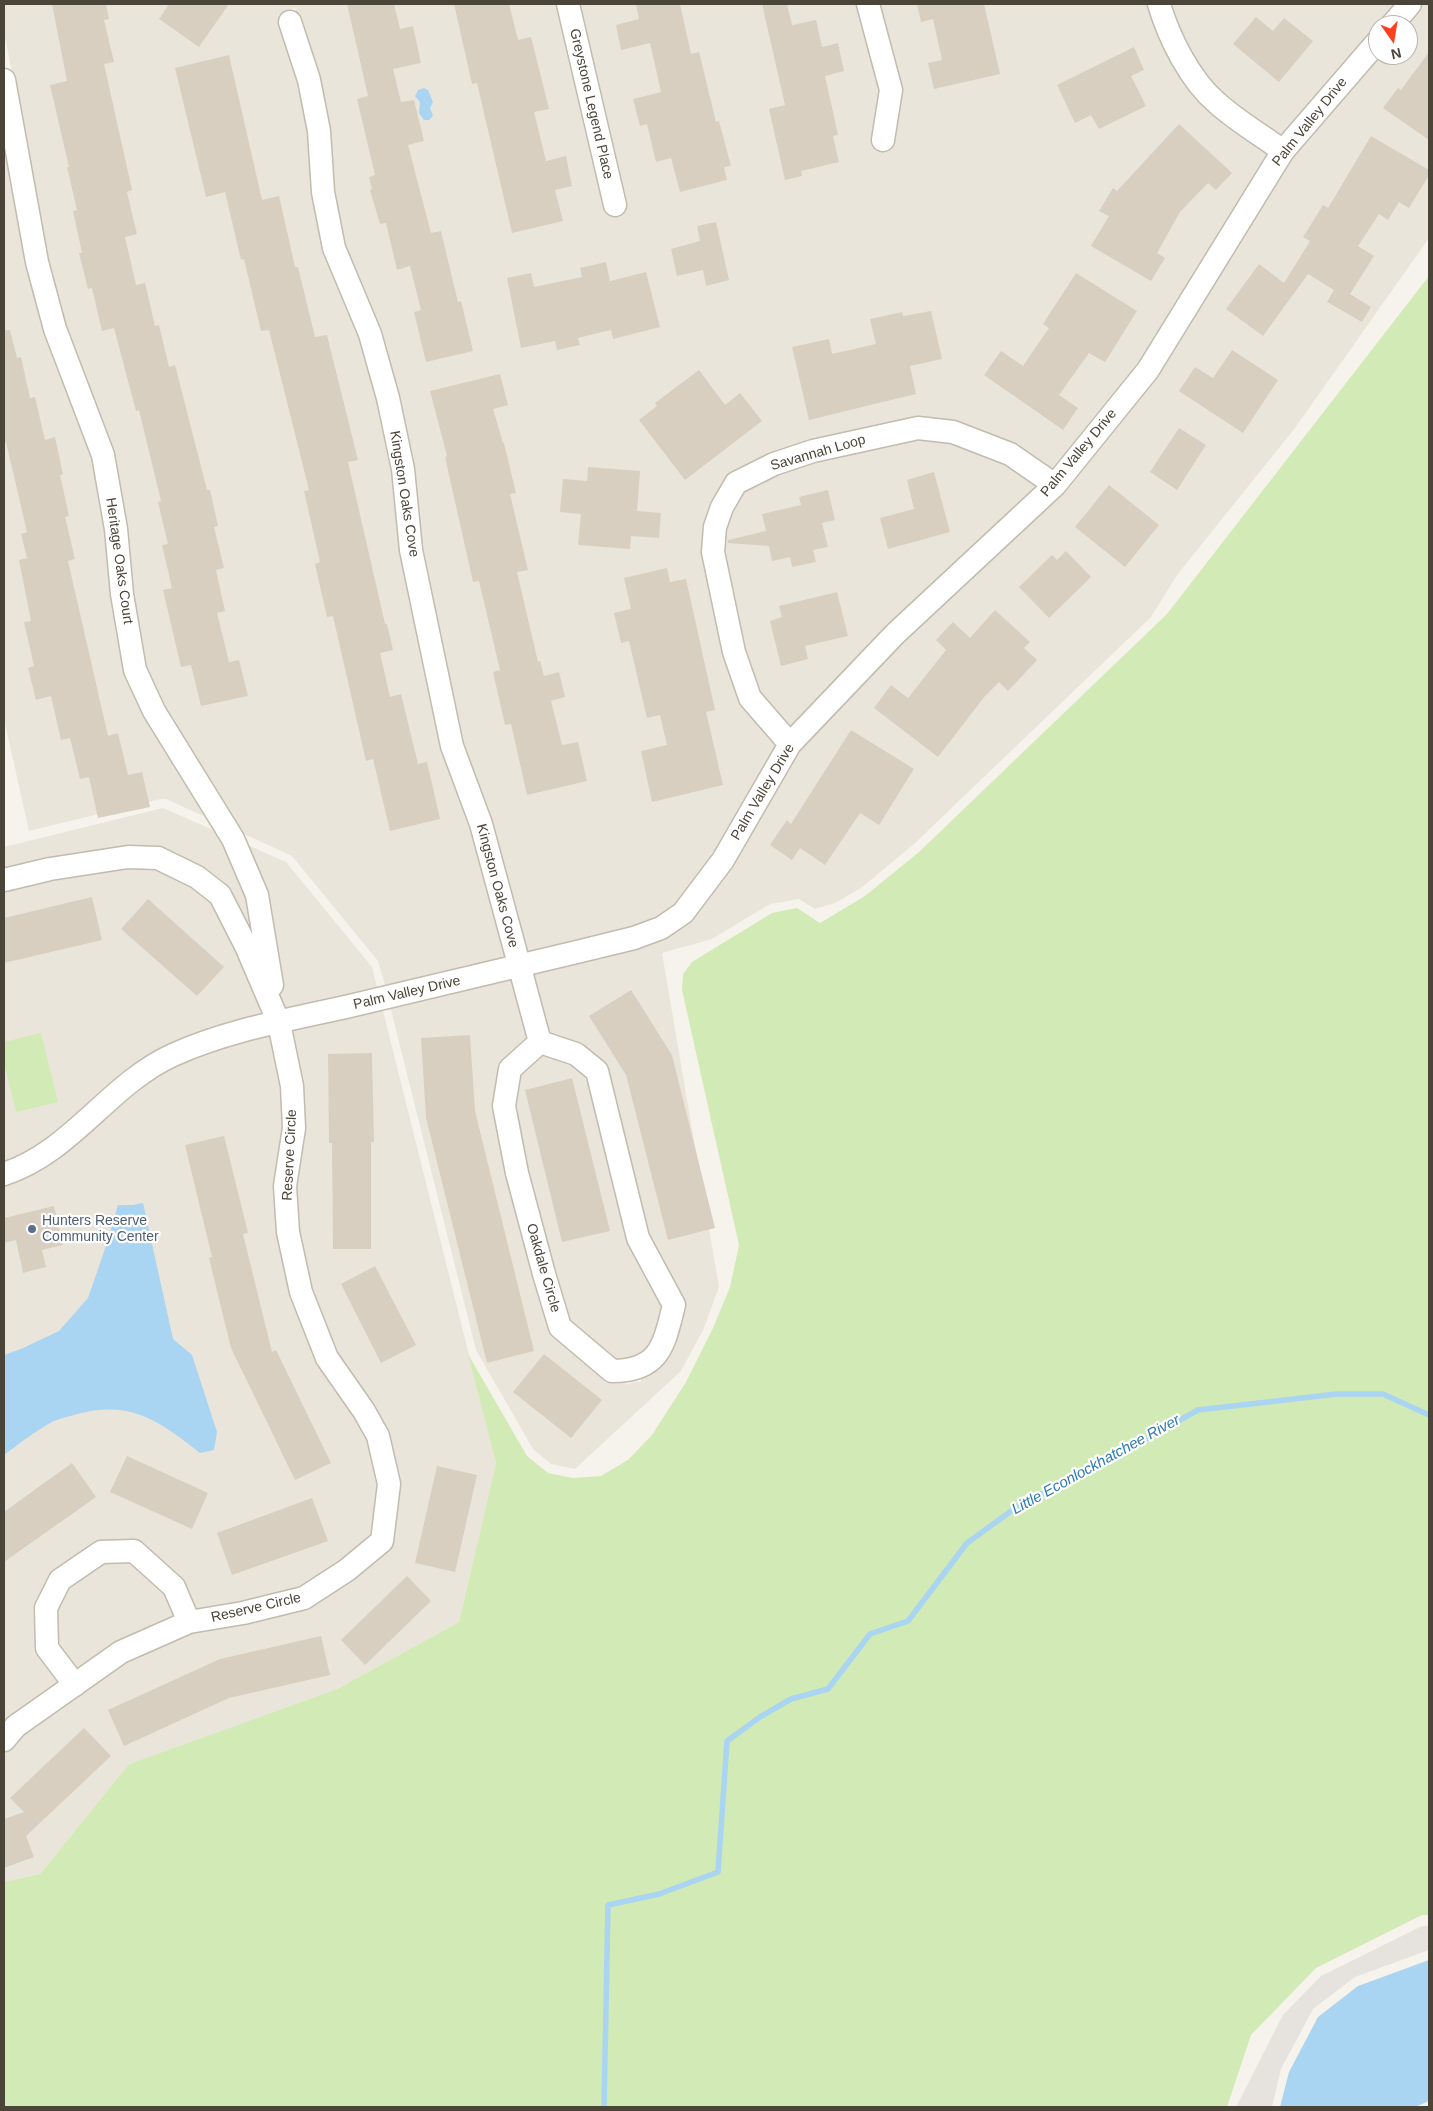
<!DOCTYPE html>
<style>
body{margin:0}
#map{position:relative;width:1433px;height:2111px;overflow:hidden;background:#f6f3ec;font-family:Helvetica,sans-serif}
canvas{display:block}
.frame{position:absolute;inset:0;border:5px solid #4b4439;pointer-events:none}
.north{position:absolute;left:1368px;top:15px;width:50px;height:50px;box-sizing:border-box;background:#fff;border:1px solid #b7b4b0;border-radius:50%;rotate:167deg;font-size:14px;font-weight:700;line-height:20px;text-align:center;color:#4b4439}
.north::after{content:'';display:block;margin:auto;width:18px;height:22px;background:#fc3f1d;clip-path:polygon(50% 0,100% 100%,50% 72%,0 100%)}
</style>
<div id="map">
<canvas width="1433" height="2111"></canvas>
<div class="frame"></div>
<div class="north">N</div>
</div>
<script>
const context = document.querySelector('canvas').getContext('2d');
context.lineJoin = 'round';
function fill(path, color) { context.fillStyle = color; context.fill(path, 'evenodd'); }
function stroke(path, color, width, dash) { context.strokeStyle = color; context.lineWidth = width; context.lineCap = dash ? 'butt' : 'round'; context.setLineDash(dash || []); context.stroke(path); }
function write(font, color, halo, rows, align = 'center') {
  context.font = font + ' Helvetica,sans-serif'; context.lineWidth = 4.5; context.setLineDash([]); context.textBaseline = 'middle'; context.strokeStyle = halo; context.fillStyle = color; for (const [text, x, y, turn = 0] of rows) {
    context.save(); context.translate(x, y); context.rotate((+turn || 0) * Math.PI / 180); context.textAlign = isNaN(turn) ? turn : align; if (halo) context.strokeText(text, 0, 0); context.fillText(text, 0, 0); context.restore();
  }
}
fill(new Path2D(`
 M4 4H1429V238L1295 428 1177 575 1151 617 914 844 861 888 835 903 815 909 799 899 770 904 712 939 662 953 719 1287 704 1328 681 1371 575 1469 551 1464 533 1449 476 1350 390 1006 512 979 529 1038 503 1061 534 1277 606 1380 625 1382 626 1385 633 1382H641V1378L657 1369 672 1351 684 1309 647 1234 607 1069 548 1033 531 975 636 949 667 938 691 920 677 905 654 919 631 928 525 953 461 743 343 244 333 191 319 78 295 8 278 15 300 82 361 338 379 400 472 827 506 958 385 985 378 961 292 856 240 832 162 706 144 667 65 326 47 260 6 41H4ZM1378 25H1408V55H1378Z
 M4 133 93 458 106 530 112 595 208 818 166 799H161L29 831 4 719Z
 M163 808 286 862 372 967 496 1463 459 1622 337 1689 129 1764 40 1874 4 1882V847Z
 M543 1054 572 1063 589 1077 664 1306 655 1338 643 1353 628 1360H615L568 1321 527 1171 514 1106 519 1076Z`), '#eae5da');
fill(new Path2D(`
 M1429 1925V1950L1355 1977 1313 2009 1281 2069 1272 2107H1236L1283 2015 1321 1976 1420 1927Z`), '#e6e2dd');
fill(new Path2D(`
 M1429 276V1915H1422L1316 1968 1251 2035 1227 2107H4V1882L40 1874 129 1764 337 1689 459 1622 496 1463 468 1354 527 1456 548 1473 573 1478 601 1476 628 1460 652 1435 686 1382 713 1328 730 1287 739 1245 682 990 683 974 692 962 772 913 797 908 820 923 865 896 919 852 1167 614Z
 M41 1033 58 1102 16 1112 4 1062V1042Z`), '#d2eab5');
fill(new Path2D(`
 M424 88 428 90 433 102 430 108 433 116 429 120H424L419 113 420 102 415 96 418 90Z
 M143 1203 173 1339 192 1355 217 1432 214 1450 200 1453C158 1420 129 1399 74 1415 67 1417 58 1419 52 1422 35 1431 19 1444 4 1455V1355L21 1349 59 1331 88 1298 106 1246 118 1205H133Z
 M1429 1960V2101L1415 2107H1280L1289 2072 1318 2017 1358 1986Z`), '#a9d4f2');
stroke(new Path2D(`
 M604 2107 608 1905 659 1894 718 1872 727 1741 760 1717 791 1699 828 1689 870 1634 908 1621 967 1543 1021 1504 1107 1461 1198 1410 1337 1394H1383L1429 1415`), '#a9d4f2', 5.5);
fill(new Path2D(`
 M52 4H106L109 19 104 20 114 62 104 64 132 190 127 192 137 234 125 237 136 285 145 283 155 326 159 325 169 367 175 365 207 490H210L218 526 214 527 224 568 216 570 225 611 217 613 229 662 239 660 248 696 201 706 191 665 181 667 163 590 172 588 162 545 168 544 158 502 161 501 139 410 136 411 114 328 102 331 92 288 88 289 79 253H82L73 211 77 210 67 167H69L50 85 67 81Z
 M169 4H229L199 47 159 19Z
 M347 4H394L400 29 413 26 421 63 393 69 401 102 414 100 424 141 408 145 431 233 441 231 458 302 461 301 473 351 426 362 414 312 421 310 410 266 397 270 386 223 380 224 370 190 372 189 369 177 375 175 357 99 368 96Z
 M454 4H509L518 40 531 37 549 109 534 112 546 161 566 156 572 186 555 190 563 221 512 233 477 83 472 84Z
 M636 4H680L691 54 699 52 716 122 719 121 731 166 724 167 727 180 680 192 671 158 656 162 647 124 640 126 633 99 661 92 650 43 621 50 616 25 639 19Z
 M762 4H787L792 25 816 20 822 47 838 43 844 71 825 76 838 135 833 136 839 162 801 171 802 176 785 180 769 109 785 105Z
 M917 4H984L1000 74 934 89 928 63 942 60 933 19 921 22Z
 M1256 17 1273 31 1284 18 1313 41 1279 82 1233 44Z
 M1134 47 1144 70 1131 76 1146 106 1099 129 1091 115 1075 123 1057 85Z
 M1429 52V140L1383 108 1398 88 1401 90Z
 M229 55 262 200 279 196 295 267H298L315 337 327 335 358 460 348 462 385 624H387L393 650 380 653 390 697 401 694 418 764 427 762 440 819 390 831 373 759 366 761 333 616 327 617 315 564 320 562 304 491 309 490 269 330 261 331 244 259 241 260 225 192 206 197 175 68Z
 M1179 124 1232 173 1216 190 1208 183 1180 212 1157 253 1165 258 1151 281 1091 246 1109 216 1099 211 1113 188 1117 191Z
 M1371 136 1429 170V175L1409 208 1399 202 1388 220 1379 214 1358 246 1374 256 1350 294 1371 307 1362 322 1327 302 1334 290 1308 274 1263 336 1226 309 1259 264 1284 283 1310 241 1303 237 1323 205 1328 208Z
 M716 222 729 280 706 286 703 270 677 276 671 249 700 241 697 226Z
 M606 262 610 281 646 272 660 327 613 339 611 330 578 338 580 345 557 350 555 341 521 348 507 278 531 273 534 287 582 277 580 268Z
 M1076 273 1137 311 1105 362 1089 353 1059 395 1078 408 1063 430 984 375 1001 351 1023 366 1049 328 1043 324Z
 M931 311 942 359 910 366 916 394 809 420 792 347 829 339 832 354 876 344 870 319 902 312 903 316Z
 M4 330H10L17 358 21 357 30 398 35 397 45 440 55 437 63 474 60 475 69 516 65 517 75 559 68 561 108 736 118 733 128 775 142 772 150 807 98 818 89 777 80 779 70 738 61 740 51 696 36 700 28 668 34 666 24 622 31 621 19 560 27 558 21 534 27 532 6 442 4 443Z
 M1232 350 1278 380 1243 433 1179 391 1195 367 1213 378Z
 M699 370 725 405 740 393 762 421 685 480 639 420 657 406 655 403Z
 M500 374 508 405 493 409 503 443H504L516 493 510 494 528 570 517 572 538 662 540 661 544 676 559 672 565 697 551 701 562 745 578 742 587 781 527 795 511 724 505 725 493 672 500 670 479 581 473 582 445 457 447 456 430 391Z
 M1179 428 1206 445 1177 490 1150 472Z
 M588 467 640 471 637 511 661 513 659 538 631 536 630 549 578 545 581 514 560 512 563 479 587 481Z
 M934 472 950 532 888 549 880 518 914 509 907 480Z
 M1109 485 1159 525 1125 567 1075 527Z
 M828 490 835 520 822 523 828 547 813 550 816 562 792 567 790 557 772 561 769 546 728 543V540L766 531 762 514 801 505 799 497Z
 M1066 551 1091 577 1049 618 1019 587 1052 555 1057 560Z
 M667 568 670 582 686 579 715 710 706 712 723 785 652 802 641 751 667 745 660 715 647 718 629 641 621 643 614 613 631 609 624 578Z
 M837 592 848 636 805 646 808 659 781 666 770 621 782 617 779 606Z
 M995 610 1030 642 1024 648 1037 660 1008 691 999 682 985 696 938 757 874 708 891 685 908 698 946 650 936 640 953 622 970 638Z
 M851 730 914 769 879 825 860 813 825 865 800 848 792 860 770 845 787 820 791 824Z
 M92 897 102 940 4 963V918Z
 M148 899 224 967 197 996 121 929Z
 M631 990 672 1055 715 1228 668 1240 626 1075 589 1016Z
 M470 1035 475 1111 534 1351 487 1363 426 1118 421 1038Z
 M372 1053 374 1142H371V1249H333L332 1143H329L328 1054Z
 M572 1078 610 1231 562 1242 525 1090Z
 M224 1136 248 1233 243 1234 272 1352 276 1350 331 1463 295 1480 231 1348 209 1258 212 1257 185 1145Z
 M54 1206 63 1245 42 1250 46 1267 23 1273 16 1240 4 1243V1218Z
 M375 1266 416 1345 381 1363 341 1284Z
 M544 1354 602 1400 571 1438 513 1392Z
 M127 1456 208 1493 192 1529 110 1492Z
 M72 1463 96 1497 4 1562V1512Z
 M437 1466 477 1475 455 1572 415 1563Z
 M312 1498 328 1541 232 1575 217 1533Z
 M407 1576 431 1601 365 1665 341 1640Z
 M321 1636 330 1675 229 1698 124 1746 108 1710 220 1659Z
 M84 1728 111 1756 26 1836 34 1857 4 1868V1819L24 1812 10 1798Z`), '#d8cfc1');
const minor = new Path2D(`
 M568 4 615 205
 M868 4 891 90 883 140
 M1159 4C1169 38 1190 80 1217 103 1237 121 1261 135 1283 151
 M290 22 309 80 319 131 323 192 334 248 370 334 388 398 403 469 411 550 452 746 481 824 540 1042
 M1392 25 1410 4
 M4 80 37 262 55 329 103 455 116 529 122 594 135 670 154 711 233 839 257 895 272 985
 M790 744 750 698 734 652 713 552 715 527 722 507 736 483 774 464 813 451 918 428 953 432 1010 454 1055 485
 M4 880 50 869 128 857 158 858 197 877 220 895 246 946 279 1023 292 1086 294 1128 285 1186 288 1232 301 1292 327 1358 364 1411 378 1436 389 1484 382 1541 347 1570 304 1598 243 1613 189 1622 121 1652 16 1726 4 1740
 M540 1042 576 1054 597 1071 638 1238 674 1305C664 1345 660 1371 612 1371L560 1327 544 1274 517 1173 504 1106 510 1069Z
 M4 1174C72 1152 109 1084 173 1055 230 1029 294 1019 354 1005 448 983 541 961 634 938L661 928 683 913 723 860 790 744 895 634 1055 485 1148 370 1283 151 1378 41
 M75 1685 47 1648 46 1608 60 1580 101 1552 134 1551 174 1587 189 1622`);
stroke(minor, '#c2bbae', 25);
stroke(minor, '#fff', 22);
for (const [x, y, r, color] of [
 [32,1229,5,"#5c6f8a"]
]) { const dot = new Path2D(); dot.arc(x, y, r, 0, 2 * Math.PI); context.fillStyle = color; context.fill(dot); stroke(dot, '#fff', 2); }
write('14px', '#4b4439', '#fff', [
 ["Greystone Legend Place",591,104,77],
 ["Palm Valley Drive",1310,122,-51],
 ["Savannah Loop",818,453,-16],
 ["Palm Valley Drive",1079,453,-50],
 ["Kingston Oaks Cove",404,494,81],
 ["Heritage Oaks Court",119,561,82],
 ["Palm Valley Drive",763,792,-59],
 ["Kingston Oaks Cove",497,886,75],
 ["Palm Valley Drive",407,993,-13],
 ["Reserve Circle",290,1155,-87],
 ["Oakdale Circle",543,1268,74],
 ["Reserve Circle",256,1608,-13]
]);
write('14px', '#4e5e75', '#fff', [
 ["Hunters Reserve",42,1221],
 ["Community Center",42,1237]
], 'left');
write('italic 15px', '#2e7ab2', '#fff', [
 ["Little Econlockhatchee River",1096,1465,-29]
]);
</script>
